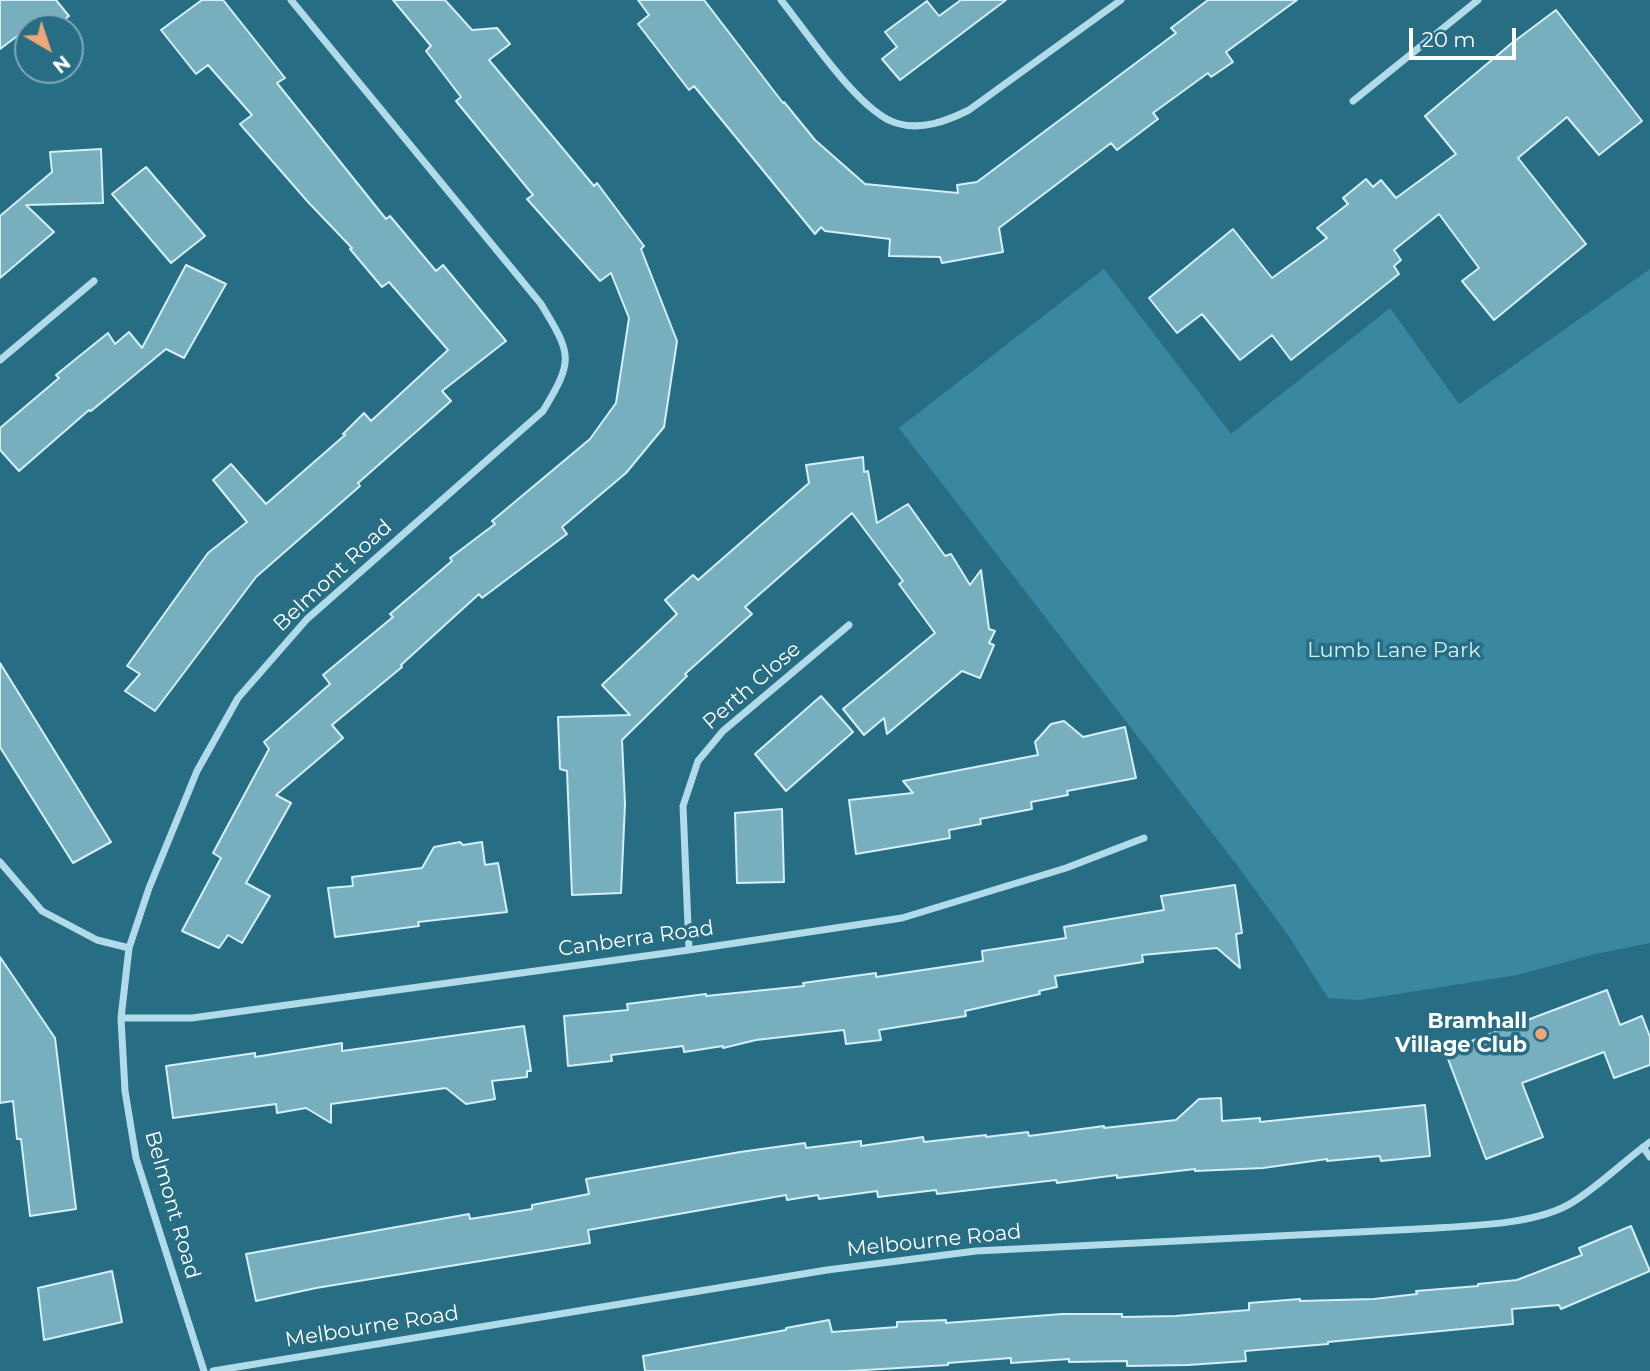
<!DOCTYPE html>
<style>
body{margin:0}
#map{position:relative;width:1650px;height:1371px;overflow:hidden;background:#276e85;font-family:Montserrat,sans-serif}
canvas{display:block}
.north{position:absolute;left:14px;top:14px;width:70px;height:70px;box-sizing:border-box;background:#276e85;border:2px solid #7da8b6;border-radius:50%;rotate:141deg;font-size:19px;font-weight:700;line-height:28px;text-align:center;color:#fff}
.north::after{content:'';display:block;margin:auto;width:24px;height:32px;background:#f0a677;clip-path:polygon(50% 0,100% 100%,50% 72%,0 100%)}
.scale{position:absolute;left:1409px;top:28px;width:107px;height:32px;box-sizing:border-box;border:4px solid #fff;border-top:0;padding-left:9px;font-size:21px;line-height:24px;white-space:nowrap;color:#fff;-webkit-text-stroke:5px #276e85;paint-order:stroke}
</style>
<div id="map">
<canvas width="1650" height="1371"></canvas>
<div class="north">N</div>
<div class="scale">20 m</div>
</div>
<script>
const context = document.querySelector('canvas').getContext('2d');
context.lineJoin = 'round';
function fill(path, color) { context.fillStyle = color; context.fill(path, 'evenodd'); }
function stroke(path, color, width, dash) { context.strokeStyle = color; context.lineWidth = width; context.lineCap = dash ? 'butt' : 'round'; context.setLineDash(dash || []); context.stroke(path); }
function write(font, color, halo, rows, align = 'center') {
  context.font = font + ' Montserrat,sans-serif'; context.lineWidth = 7; context.setLineDash([]); context.textBaseline = 'middle'; context.strokeStyle = halo; context.fillStyle = color; for (const [text, x, y, turn = 0] of rows) {
    context.save(); context.translate(x, y); context.rotate((+turn || 0) * Math.PI / 180); context.textAlign = isNaN(turn) ? turn : align; if (halo) context.strokeText(text, 0, 0); context.fillText(text, 0, 0); context.restore();
  }
}
fill(new Path2D(`
 M1104 269 1231 434 1390 308 1459 404 1650 269V943L1595 954 1517 975 1360 1000 1328 998 1288 935 1237 865 899 428Z`), '#3988a0');
const building = new Path2D(`
 M0 0H56L69 16 53 28H28L0 49Z
 M202 0H223L285 78 277 83 386 219 390 216 436 271 443 265 506 341 442 391 451 401 358 483 360 486 256 577 155 711 125 691 140 674 127 666 208 553 247 522 213 480 231 464 266 504 345 435 343 434 364 413 371 421 448 350 389 282 382 287 350 249 352 248 308 202 240 124 252 115 208 65 196 74 161 30Z
 M393 0H445L472 30 497 28 510 44 489 60 594 186 597 183 644 246 641 249 677 341 664 427 626 473 562 527 567 534 482 598 479 594 401 665 402 667 332 725 343 738 276 795 291 803 246 883 270 896 242 943 228 935 219 948 182 931 221 858 213 853 269 749 264 742 330 684 323 675 393 617 390 614 452 561 450 558 495 524 492 521 590 439 616 403 629 318 611 273 600 281 527 199 533 195 456 101 461 97 426 51 431 46Z
 M638 0H704L783 103 784 102 815 140 865 184 958 193 957 185 977 182 1176 33 1171 28 1208 0H1297L1226 52 1233 62 1211 77 1208 73 1153 113 1158 119 1117 150 1111 143 999 228 1003 252 942 263 940 257 889 256 890 239 825 231 821 227 815 234 694 86 689 90 638 24 649 15Z
 M961 0H1006L900 80 882 59 897 47 885 32 927 1 939 16Z
 M1556 10 1642 121 1599 155 1567 117 1518 158 1586 244 1494 320 1462 281 1479 268 1439 214 1394 250 1401 260 1394 266 1399 274 1291 360 1272 335 1240 360 1202 314 1177 333 1149 298 1233 229 1272 278 1327 238 1317 228 1348 204 1343 198 1366 179 1373 187 1381 180 1396 198 1456 154 1425 116 1512 43Z
 M101 149 103 203 26 205 54 232 0 278V216L52 172 50 152Z
 M146 167 205 236 171 263 112 194Z
 M186 265 226 284 184 358 166 349 91 411 89 410 19 471 0 450V428L59 378 56 375 108 333 115 344 129 332 142 348Z
 M863 457 864 472 868 471 877 523 908 504 945 556 951 554 970 585 981 570 989 629 995 631 989 643 994 645 980 678 962 671 887 734 884 718 864 735 843 709 935 633 899 584 903 581 852 513 745 607 752 614 685 674 687 676 622 740 625 804 621 893 572 895 567 771 560 769 558 717 630 715 602 685 677 614 665 600 693 575 698 580 809 483 806 465Z
 M0 663 111 842 73 863 0 747Z
 M821 696 853 732 786 791 755 754Z
 M1064 721 1083 737 1125 727 1136 778 1067 791 1068 795 1031 802 1032 809 980 819 981 824 949 830 950 838 856 854 849 800 913 793 903 781 1038 755 1035 742 1051 724Z
 M782 809 784 882 737 883 735 813Z
 M460 842 463 845 482 842 485 865 498 863 507 912 418 922 419 926 335 937 328 888 353 886 352 877 422 868 434 847Z
 M1235 885 1242 933 1236 934 1240 968 1217 948 1142 955 1143 962 1055 976 1057 987 1039 991 1040 994 965 1011 966 1016 879 1030 881 1040 846 1044 844 1030 756 1040 723 1048V1046L684 1052 683 1046 611 1055 612 1061 568 1066 564 1016 628 1010 627 1004 706 994V996L804 986 803 983 876 973V977L983 961 982 951 1066 938 1064 927 1164 910 1161 896Z
 M0 957 55 1038 76 1209 30 1216 21 1139H17L13 1101 0 1103Z
 M1607 990 1620 1025 1642 1016 1650 1037V1065L1614 1078 1604 1052 1522 1083 1543 1137 1486 1159 1445 1051Z
 M524 1026 531 1071H527V1077L492 1081 495 1099 466 1104 446 1088 331 1104V1123L306 1108 277 1113 276 1104 173 1118 166 1066 255 1053V1057L342 1043V1051Z
 M1221 1098 1222 1121 1260 1118V1122L1425 1105 1430 1156 1381 1161 1380 1156 1327 1161V1159L1263 1168 1195 1171V1169L1117 1178V1175L1057 1183 1056 1180 937 1194 936 1190 878 1197 877 1191 819 1199 818 1195 787 1200 786 1195 588 1230 590 1243 316 1288 256 1301 246 1254 469 1214 470 1219 532 1209V1205L589 1194 586 1179 740 1152 805 1143 806 1148 861 1141V1146L923 1137 924 1142 986 1135V1137L1028 1132 1029 1136 1104 1126V1128L1176 1120 1199 1099Z
 M1631 1226 1650 1271 1561 1309 1559 1305 1512 1309 1513 1324 1328 1342V1344L1245 1351 1246 1361 1188 1365 1127 1366V1361L1069 1362V1359L1011 1363V1358L948 1363V1365L849 1371H645L643 1356 786 1330V1328L829 1320 832 1332 897 1327V1322L946 1320V1323L1062 1314H1122V1317L1175 1316 1249 1310V1303L1300 1299V1301L1374 1299 1417 1294 1416 1291 1478 1286V1284L1517 1280 1582 1255 1579 1248Z
 M112 1271 122 1322 44 1340 38 1288Z`);
fill(building, '#77afbf');
stroke(building, '#d5eff6', 2);
stroke(new Path2D(`
 M781 0C806 31 859 112 896 123 921 131 947 121 969 110L1121 0
 M1353 101 1478 0
 M0 360 94 281
 M0 862 42 911 97 940 129 948
 M689 950 683 806 698 761 723 731 849 625
 M121 1018H192L689 950 902 918 1066 868 1144 838
 M1643 1147 1650 1157
 M204 1371 136 1158 125 1091 121 1018 129 948 149 888 197 771 238 698 307 619 543 411C574 360 572 355 541 304L291 0
 M213 1371 827 1270 976 1251 1418 1229C1461 1226 1536 1226 1573 1202 1600 1185 1624 1161 1650 1142`), '#b1dbe8', 7);
for (const [x, y, r, color] of [
 [1541,1034,7,"#f0a677"]
]) { const dot = new Path2D(); dot.arc(x, y, r, 0, 2 * Math.PI); context.fillStyle = color; context.fill(dot); stroke(dot, '#276e85', 2.5); }
write('21px', '#fff', '#276e85', [
 ["Belmont Road",333,576,-43],
 ["Perth Close",752,686,-41],
 ["Canberra Road",636,939,-8],
 ["Belmont Road",172,1205,74],
 ["Melbourne Road",934,1241,-6],
 ["Melbourne Road",372,1327,-9]
]);
write('21px', '#d5eff6', '#276e85', [
 ["Lumb Lane Park",1394,651]
]);
write('bold 21px', '#fff', '#276e85', [
 ["Bramhall",1527,1022],
 ["Village Club",1527,1046]
], 'right');
</script>
